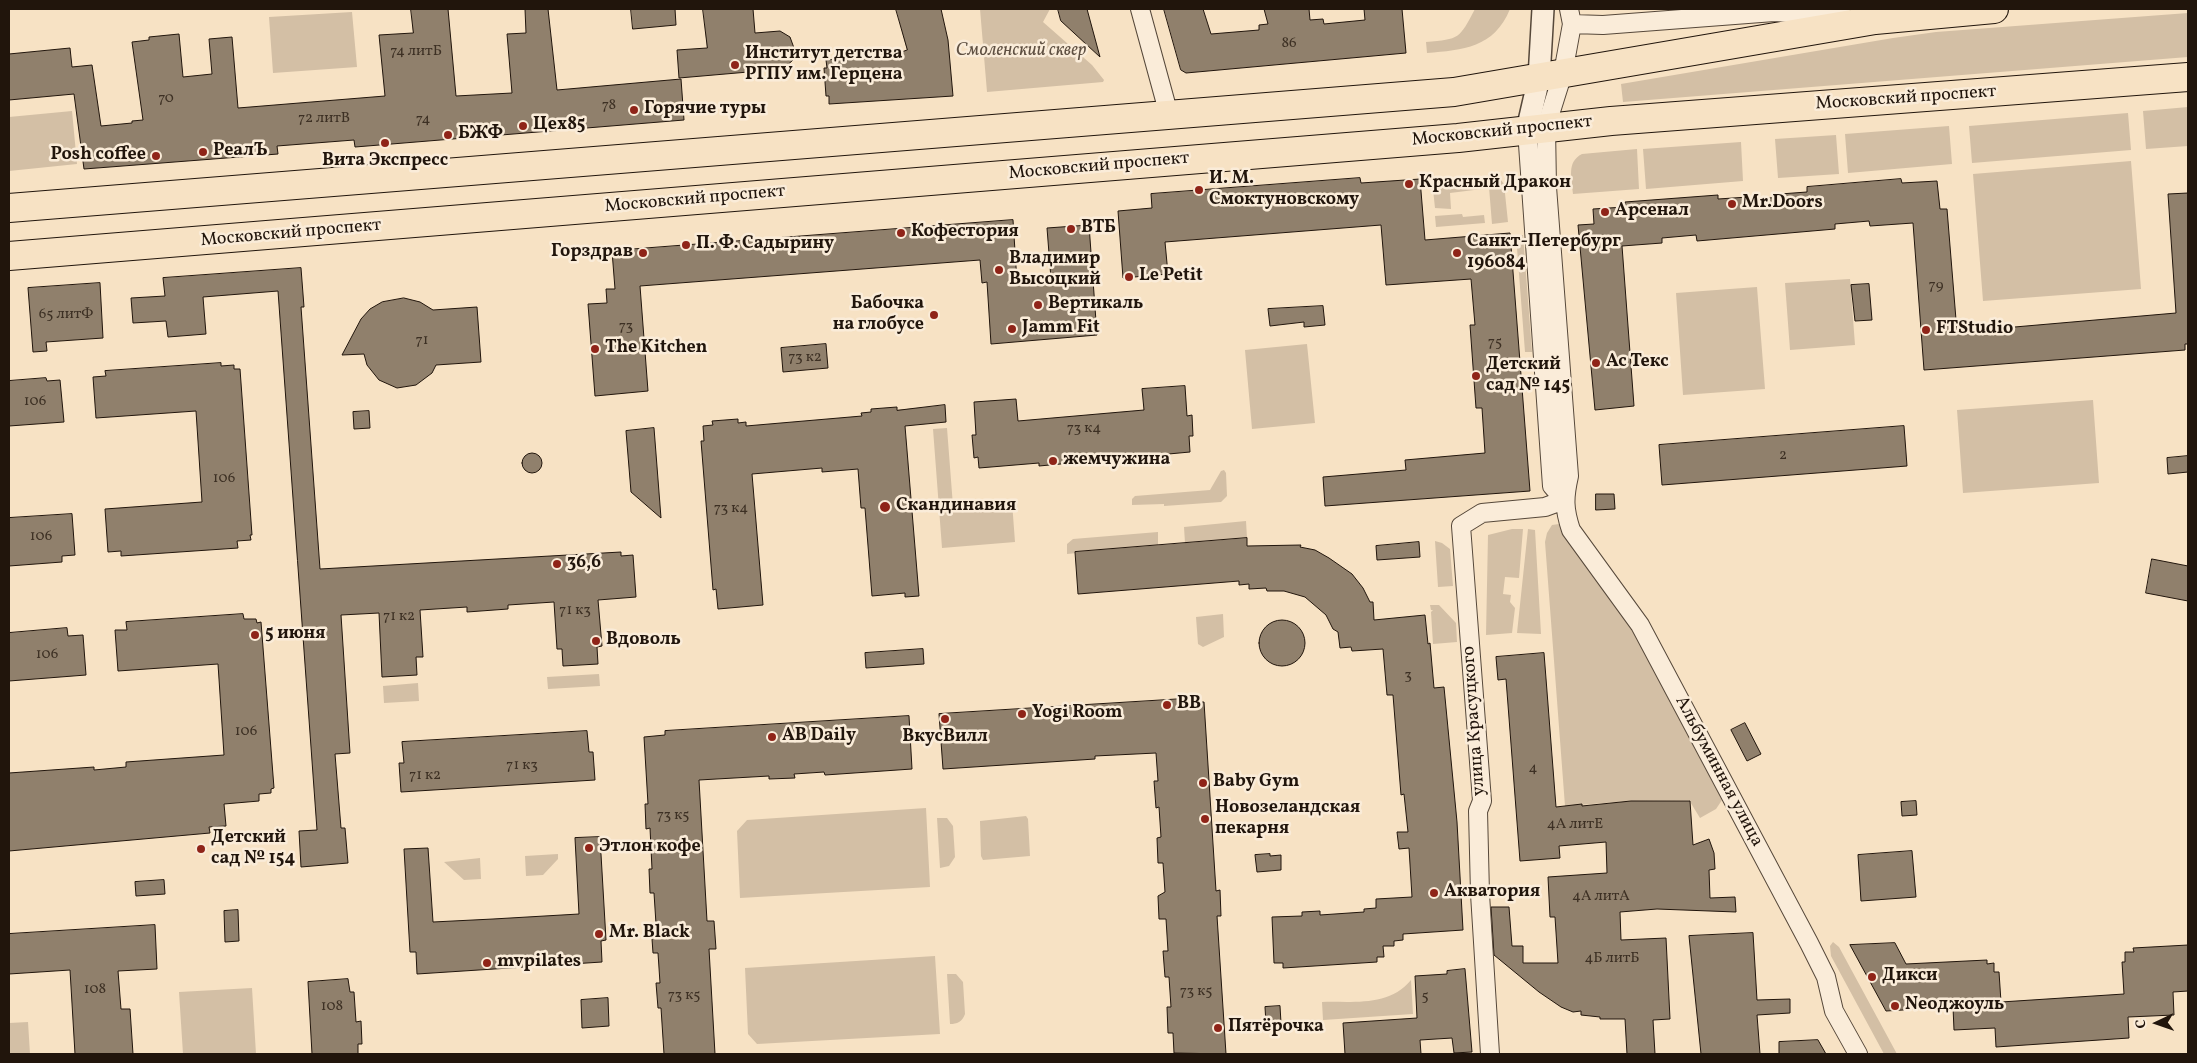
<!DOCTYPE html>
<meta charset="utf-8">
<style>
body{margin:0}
#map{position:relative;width:2197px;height:1063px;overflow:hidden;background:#f7e2c4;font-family:Vollkorn,serif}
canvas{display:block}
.frame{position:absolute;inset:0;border:10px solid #21150c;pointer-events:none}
.north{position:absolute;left:2132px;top:998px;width:50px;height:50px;-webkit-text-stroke:4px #faecd9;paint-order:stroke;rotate:267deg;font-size:14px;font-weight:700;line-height:20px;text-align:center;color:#21150c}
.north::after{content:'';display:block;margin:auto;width:18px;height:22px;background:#21150c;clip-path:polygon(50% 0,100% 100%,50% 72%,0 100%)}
</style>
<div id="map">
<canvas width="2197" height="1063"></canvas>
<div class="frame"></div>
<div class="north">С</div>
</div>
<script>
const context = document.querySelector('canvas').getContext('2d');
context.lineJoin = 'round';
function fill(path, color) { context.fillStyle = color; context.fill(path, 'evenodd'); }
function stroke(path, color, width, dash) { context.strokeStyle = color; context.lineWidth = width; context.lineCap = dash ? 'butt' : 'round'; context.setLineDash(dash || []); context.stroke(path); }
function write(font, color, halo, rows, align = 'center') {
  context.font = font + ' Vollkorn,serif'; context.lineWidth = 5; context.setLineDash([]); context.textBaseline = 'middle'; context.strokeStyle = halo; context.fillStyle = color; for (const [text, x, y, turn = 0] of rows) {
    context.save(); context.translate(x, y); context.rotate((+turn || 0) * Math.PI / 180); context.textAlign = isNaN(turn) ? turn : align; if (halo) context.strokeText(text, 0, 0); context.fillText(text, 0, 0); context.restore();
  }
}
fill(new Path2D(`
 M980 9H1050L1043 22 1092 65 1104 80 1103 82 987 92Z
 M1475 9H1510C1494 48 1463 50 1427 53L1426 42C1460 39 1459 39 1475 9Z
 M352 12 357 67 273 73 269 17Z
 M2188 13V57L1623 102 1621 84 1893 38 1936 32Z
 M2188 107V146L2146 149 2143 111Z
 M72 111 77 164 9 171V117Z
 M2128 113 2131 150 1972 163 1969 126Z
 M1949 126 1952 164 1848 173 1845 134Z
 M1836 135 1839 174 1778 178 1775 139Z
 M1741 142 1743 181 1646 189 1643 149Z
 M1637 149 1639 189 1573 194C1572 179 1566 162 1582 154Z
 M2131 161 2141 289 1983 301 1973 174Z
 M1488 175 1498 176 1504 184 1508 222 1492 224Z
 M1481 176 1482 189 1450 193 1451 209 1435 208 1432 180Z
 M1462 214 1463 217 1484 215 1485 223 1436 227 1435 216Z
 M1516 235H1523L1532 352H1525Z
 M1850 279 1855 345 1790 350 1785 283Z
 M1757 287 1765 389 1683 395 1676 293Z
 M1307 344 1315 423 1252 429 1245 350Z
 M2093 400 2099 483 1963 493 1957 410Z
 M947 428 953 506 1012 502 1015 542 942 548 933 429Z
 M1224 470 1226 473 1227 496 1221 502 1164 506V504L1132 505V499L1135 496 1210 490 1221 471Z
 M1246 521 1247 538 1185 543 1184 527Z
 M1559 524 1581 559 1615 604 1636 637 1722 800 1716 809 1700 818 1689 800 1631 801 1565 806 1545 542 1547 533 1552 525Z
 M1512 529H1523L1519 578 1505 577 1503 594 1511 595 1510 602 1515 608 1512 633 1486 635 1488 535Z
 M1528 529 1535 530 1541 634 1517 633Z
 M1158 532V545L1067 554V544L1073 539Z
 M1435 541 1442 543 1450 549 1453 586 1438 587Z
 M1430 605H1439L1456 623 1457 642 1433 644 1431 612 1433 610H1431Z
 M1223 614 1224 637 1203 647 1198 644 1196 617Z
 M599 674 600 686 548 689 547 677Z
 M418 683 419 701 384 703 383 686Z
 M926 808 930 887 740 898 737 831 747 820Z
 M1026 816 1028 819 1030 856 983 860 981 856 980 821Z
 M937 818H947L953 826 955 857 949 866 940 868Z
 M558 854V859L543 875 526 876 525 856Z
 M480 858 481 879 464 880 444 862Z
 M1833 942 1839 947 1897 1054H1884L1831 956 1830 946Z
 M935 956 940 1034 757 1044 748 1034 745 968Z
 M947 974H956L963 982 965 1014C962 1022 957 1024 950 1024Z
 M1411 980 1413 1014 1323 1020 1322 1002C1354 1001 1389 1007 1411 980Z
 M252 988 256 1054H183L179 992Z
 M28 1022 30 1054H9V1023Z`), '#d3bfa5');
const building = new Path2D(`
 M411 9H448L456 96 512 93 507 34 526 33 525 9H548L557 90 681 79 684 120 355 147 354 140 277 146 278 154 84 169 74 94 9 100V54L70 48 72 67 92 65 101 126 132 123V121L143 120 132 42 149 40V37L179 34 183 77 212 74 209 39 232 37 238 108 385 96 379 35 413 33Z
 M631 9H675L676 25 633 29Z
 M703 9H753L755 33 780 31 790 37 794 48 793 60 783 69 679 78 677 50 707 48Z
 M896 9H941L948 40 953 96 829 104V96H826L824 68H827L826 60 899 53 907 50Z
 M1058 9H1087L1100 57 1061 21Z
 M1164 9H1203L1211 34 1259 30V25L1268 24 1264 9H1309L1310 20 1323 19 1324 24 1365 20 1364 9H1402L1406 53 1186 73 1181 70Z
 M1360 178 1361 183 1420 179 1425 240 1510 233 1530 491 1325 506 1323 477 1406 470 1405 460 1485 453 1482 408H1476L1470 325H1475L1471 279 1386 285 1381 225 1165 242 1168 274 1123 278 1118 211 1152 208 1151 194Z
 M1901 179 1902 183 1937 181 1940 209H1947L1957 332 2176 313 2168 194 2188 193V344H2185V350L1924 370 1913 223 1870 226 1869 221 1835 224V229L1697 241 1696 235 1662 238V243L1622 246 1634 406 1595 410 1578 225 1594 224 1593 209 1625 207V202L1718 195V199L1748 197V200L1780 197V194L1807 192V187Z
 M1013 220 1017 282 1051 279 1047 228 1089 225 1097 335 991 344 987 282 982 283 980 260 640 286 648 391 595 396 588 304 607 303 606 289H615L612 251Z
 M301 268 304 307H301L320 569 621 552V556L633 555 636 597 598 600 602 646 597 647 598 664 563 666 562 649H557L554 602 508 605V609L467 612V607L420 610 423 657H416L417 675 382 677 379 613 341 615 350 753 335 754 341 828H345L348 863 301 867 299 831 317 830 278 291 203 297 206 334 168 337 166 321 133 323 131 298 165 296 163 278Z
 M100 283 103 338 46 342 47 351 33 352 28 288Z
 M1869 284 1872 320 1855 321 1851 285Z
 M404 298 420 302 433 310 477 307 481 362 436 365 432 373 416 385 397 388 379 380 367 365 364 354 342 355 361 319 370 309 382 302Z
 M1323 306 1325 325 1304 327V322L1270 326 1268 309Z
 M826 344 828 368 783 372 781 348Z
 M221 363V366L234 365V369H240L252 535H250L251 540 237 541 238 548 121 556V551L108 552 105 509 202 502 196 411 96 418 93 377 106 376 105 371Z
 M46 378 47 381 60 380 64 422 9 426V381Z
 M1185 386 1187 416 1192 415 1193 436H1189L1190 452 1039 466V463L979 468 978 457 974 458 972 435H976L974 402 1016 399 1018 421 1144 410 1142 389Z
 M945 405 946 422 905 426 919 596 905 597V593L872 596 865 508H861L858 469 822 472V468L752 474 763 605 718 609 716 589 713 590 701 441H704L703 426 713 425 712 421 738 419V423L746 422V426L862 416 861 413 871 412V409L897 407V410Z
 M369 411 370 428 354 429 353 412Z
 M1904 426 1907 466 1662 485 1659 445Z
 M654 428 661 518 631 492 626 431Z
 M522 463a10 10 0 1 1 20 0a10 10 0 1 1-20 0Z
 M2188 456V472L2168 474 2167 458Z
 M1596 494H1614L1615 509 1596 510Z
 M72 514 75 555 62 556V562L9 566V518Z
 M1247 538V546L1301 545 1300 547 1315 550 1329 558 1352 574 1363 588 1370 602H1373L1374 620 1425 615 1428 644 1430 643 1434 688 1444 687 1457 822 1463 930 1403 934V940L1394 941V946H1383L1384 957H1377V962L1283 968V963H1274L1272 917 1302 916V912L1320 911V915L1364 912V909L1376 908V899L1412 897 1409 848 1399 849 1397 832H1408L1404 794 1401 795 1393 695H1387L1383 649 1352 651 1351 647 1340 648 1338 632 1333 629 1326 615 1305 597 1284 591H1267L1266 588 1249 589V584L1239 585V581L1078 594 1075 552Z
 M1419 542 1420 557 1377 560 1376 546Z
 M2152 559 2188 566V601L2146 593Z
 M243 614 244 619H256L257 623 261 622 274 788 271 789V793L259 794V801L224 804 226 826 209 827 210 833 9 851V773L94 767V770L126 767V762L224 755 218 664 118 671 115 630H127L126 622Z
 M1259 643a23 23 0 1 1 46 0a23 23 0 1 1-46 0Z
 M67 628 68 636 83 635 86 675 9 681V633Z
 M923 649 924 664 866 668 865 653Z
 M1544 653 1556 807 1582 804V806L1631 801H1690L1693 845 1709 839 1714 853 1715 869 1709 870 1710 898 1735 897 1736 912 1657 909 1620 912 1621 940 1666 938 1670 1019 1653 1020 1655 1054H1627L1625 1019H1600V1017L1581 1015V1011L1573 1012 1561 1007 1539 992 1494 955 1491 907H1509L1512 946H1523V963H1558L1555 917H1550L1548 877 1607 873 1606 842 1559 846 1560 858 1520 861 1506 679 1498 680 1496 657Z
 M1183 699 1184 703 1204 702 1216 891 1220 890 1221 916H1217L1226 1054 1174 1053 1173 1033H1168L1167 1007H1171L1169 977H1165L1163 951H1168L1166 919H1159L1158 896 1165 892 1163 863H1158L1157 838 1161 837 1159 807 1156 808 1154 781H1158L1156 753 1095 756V759L943 769 939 714Z
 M909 716 912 769 825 775 824 772 794 774 795 778 769 779V776L699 780 707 921H714L716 949H709L715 1054H664L661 1008H658L656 983H660L658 953H653L651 925 656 924 654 893H650L649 869H652L650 828 646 829 645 804H648L644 737 665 735V731Z
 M1745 723 1761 754 1747 761 1731 730Z
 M587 731 589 752H593L595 780 401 792 399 763H404L402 742Z
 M1916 801 1917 815 1902 816 1901 802Z
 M600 837 606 940 601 941 602 962 417 974 416 952H410L404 849 428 848 433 922 493 919 579 914 575 838Z
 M1912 851 1916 897 1861 901 1858 855Z
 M1270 854V856L1281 855V870L1257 872 1255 855Z
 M164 880 165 894 136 896 135 882Z
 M238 910 239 941 225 942 224 911Z
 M155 925 157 969 118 971 121 1009H130L133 1054H75L70 970 9 974V934Z
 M1753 933 1757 1000 1790 999V1013L1757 1015 1760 1054H1701L1689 936Z
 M1895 943 1906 964 1987 960V964L1994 963V972H1999L2001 1002 2124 994 2122 962H2125V952H2134L2133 948 2188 945V991L2173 992 2174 1015 2128 1017 2129 1038 1996 1047 1995 1028 1954 1030 1953 1007 1886 1011 1850 945Z
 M1465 969 1472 1052 1454 1053 1452 1038 1420 1040 1421 1054H1345L1343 1023 1417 1018 1415 976 1447 974V971Z
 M348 979 350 992H354L356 1022 361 1021 362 1044H358V1054H312L308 982Z
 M608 998 609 1026 582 1028 581 1000Z
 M1280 1006 1281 1023 1266 1024 1265 1007Z
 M1818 1040 1826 1054H1779V1042Z`);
fill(building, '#90806c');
stroke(building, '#21150c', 1);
const minor = new Path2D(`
 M1140 9 1169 115
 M1569 9 1572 24 1563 73 1546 127 1547 187 1569 476C1564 498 1564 509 1571 530L1640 625 1809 943 1826 977 1834 1011 1858 1054
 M1572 24 1603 25 1774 12 1844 17
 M1527 130 1552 486 1564 500
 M1490 1054 1480 894 1478 811 1482 801 1461 526 1482 513 1545 507 1564 500`);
const tertiary = new Path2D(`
 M1527 130 1539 78 1543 9`);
const primary = new Path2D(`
 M9 208 1454 92 1875 20 1994 9
 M9 256 1458 138 1611 121 2188 77`);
stroke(minor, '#56483a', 20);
stroke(tertiary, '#56483a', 24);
stroke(primary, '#21150c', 30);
stroke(minor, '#faecd9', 18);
stroke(tertiary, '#faecd9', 21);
stroke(primary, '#f7e2c4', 28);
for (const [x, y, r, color] of [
 [735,65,5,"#8f2418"],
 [634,110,5,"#8f2418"],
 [523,126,5,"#8f2418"],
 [448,135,5,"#8f2418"],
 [385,143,5,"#8f2418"],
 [203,152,5,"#8f2418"],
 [156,156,5,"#8f2418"],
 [1409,184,5,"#8f2418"],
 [1199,190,5,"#8f2418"],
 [1732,204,5,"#8f2418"],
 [1605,212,5,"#8f2418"],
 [1071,229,5,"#8f2418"],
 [901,233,5,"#8f2418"],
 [686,245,5,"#8f2418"],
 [643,253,5,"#8f2418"],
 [1457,253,5,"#8f2418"],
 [999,270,5,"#8f2418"],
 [1129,277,5,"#8f2418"],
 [1038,305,5,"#8f2418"],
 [934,315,5,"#8f2418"],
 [1012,329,5,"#8f2418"],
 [1926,330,5,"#8f2418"],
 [595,349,5,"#8f2418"],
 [1596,363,5,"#8f2418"],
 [1476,376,5,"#8f2418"],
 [1053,461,5,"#8f2418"],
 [885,507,6,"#8f2418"],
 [557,564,5,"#8f2418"],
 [255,635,5,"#8f2418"],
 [596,641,5,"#8f2418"],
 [1167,705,5,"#8f2418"],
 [1022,714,5,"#8f2418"],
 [945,719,5,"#8f2418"],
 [772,737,5,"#8f2418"],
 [1203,783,5,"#8f2418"],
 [1205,819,5,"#8f2418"],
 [589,848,5,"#8f2418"],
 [201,849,5,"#8f2418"],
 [1434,893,5,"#8f2418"],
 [599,934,5,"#8f2418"],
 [487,963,5,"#8f2418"],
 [1872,977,5,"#8f2418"],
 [1895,1006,5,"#8f2418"],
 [1218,1028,5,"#8f2418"]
]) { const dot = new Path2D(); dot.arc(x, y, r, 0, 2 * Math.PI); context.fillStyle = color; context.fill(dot); stroke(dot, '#faecd9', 2); }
write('15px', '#3d3024', null, [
 ["86",1289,44],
 ["74 литБ",416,52],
 ["70",166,99],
 ["78",609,106],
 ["72 литВ",324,119],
 ["74",423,120],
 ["79",1936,286],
 ["65 литФ",66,315],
 ["73",626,327],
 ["71",422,341],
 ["75",1495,343],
 ["73 к2",805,358],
 ["106",35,402],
 ["73 к4",1084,429],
 ["2",1783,456],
 ["106",224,479],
 ["73 к4",731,509],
 ["106",41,537],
 ["71 к3",575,611],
 ["71 к2",399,617],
 ["106",47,655],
 ["3",1408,676],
 ["106",246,732],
 ["71 к3",522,766],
 ["4",1533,769],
 ["71 к2",425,776],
 ["73 к5",673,816],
 ["4А литЕ",1575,825],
 ["4А литА",1601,897],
 ["4Б литБ",1612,959],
 ["108",95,990],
 ["73 к5",1196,992],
 ["73 к5",684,996],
 ["5",1425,997],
 ["108",332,1007]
]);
write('italic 18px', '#5f5042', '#faecd9', [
 ["Смоленский сквер",1021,52]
]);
write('bold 18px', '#21150c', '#faecd9', [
 ["Институт детства",745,55],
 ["РГПУ им. Герцена",745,76],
 ["Горячие туры",644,110],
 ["Цех85",533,126],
 ["БЖФ",458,135],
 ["РеалЪ",213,152],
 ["Posh coffee",146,156,"right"],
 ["Вита Экспресс",385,162,"center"],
 ["И. М.",1209,180],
 ["Смоктуновскому",1209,201],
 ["Красный Дракон",1419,184],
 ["Mr.Doors",1742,204],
 ["Арсенал",1615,212],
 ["ВТБ",1081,229],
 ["Кофестория",911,233],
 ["Санкт-Петербург",1467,243],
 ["196084",1467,264],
 ["П. Ф. Садырину",696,245],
 ["Горздрав",633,253,"right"],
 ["Владимир",1009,260],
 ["Высоцкий",1009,281],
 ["Le Petit",1139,277],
 ["Бабочка",924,305,"right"],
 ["на глобусе",924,326,"right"],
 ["Вертикаль",1048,305],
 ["Jamm Fit",1022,329],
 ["FTStudio",1936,330],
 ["The Kitchen",605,349],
 ["Ас Текс",1606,363],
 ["Детский",1486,366],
 ["сад № 145",1486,387],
 ["жемчужина",1063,461],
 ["Скандинавия",896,507],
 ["36,6",567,564],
 ["5 июня",265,635],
 ["Вдоволь",606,641],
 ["BB",1177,705],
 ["Yogi Room",1032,714],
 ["АВ Daily",782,737],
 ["ВкусВилл",945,738,"center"],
 ["Baby Gym",1213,783],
 ["Новозеландская",1215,809],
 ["пекарня",1215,830],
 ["Детский",211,839],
 ["сад № 154",211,860],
 ["Этлон кофе",599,848],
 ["Акватория",1444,893],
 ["Mr. Black",609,934],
 ["mvpilates",497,963],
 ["Дикси",1882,977],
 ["Neoджоуль",1905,1006],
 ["Пятёрочка",1228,1028]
], 'left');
write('18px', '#21150c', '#faecd9', [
 ["Московский проспект",1906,99,-4],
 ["Московский проспект",1502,132,-6],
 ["Московский проспект",1099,167,-5],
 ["Московский проспект",695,200,-5],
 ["Московский проспект",291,234,-5],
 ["улица Красуцкого",1475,721,-94],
 ["Альбуминная улица",1718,772,62]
]);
</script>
